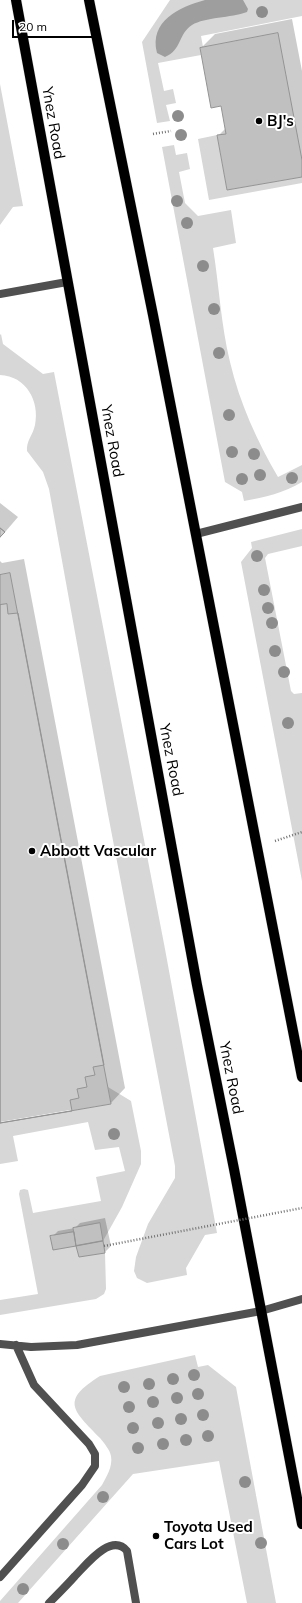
<!DOCTYPE html>
<style>
body{margin:0}
#map{position:relative;width:302px;height:1603px;overflow:hidden;background:#fff;font-family:Mulish,sans-serif}
canvas{display:block}
.scale{position:absolute;left:12px;top:20px;width:84px;height:18px;box-sizing:border-box;border:2px solid #000;border-top:0;padding-left:5px;font-size:12px;line-height:14px;white-space:nowrap;color:#000;-webkit-text-stroke:3px #fff;paint-order:stroke}
</style>
<div id="map">
<canvas width="302" height="1603"></canvas>
<div class="scale">20 m</div>
</div>
<script>
const context = document.querySelector('canvas').getContext('2d');
context.lineJoin = 'round';
function fill(path, color) { context.fillStyle = color; context.fill(path, 'evenodd'); }
function stroke(path, color, width, dash) { context.strokeStyle = color; context.lineWidth = width; context.lineCap = dash ? 'butt' : 'round'; context.setLineDash(dash || []); context.stroke(path); }
function write(font, color, halo, rows, align = 'center') {
  context.font = font + ' Mulish,sans-serif'; context.lineWidth = 4; context.setLineDash([]); context.textBaseline = 'middle'; context.strokeStyle = halo; context.fillStyle = color; for (const [text, x, y, turn = 0] of rows) {
    context.save(); context.translate(x, y); context.rotate((+turn || 0) * Math.PI / 180); context.textAlign = isNaN(turn) ? turn : align; if (halo) context.strokeText(text, 0, 0); context.fillText(text, 0, 0); context.restore();
  }
}
fill(new Path2D(`
 M170 0H302V16L201 36 203 47 200 48 201 55 158 63 164 91 173 89 176 103 166 105 170 121 157 123 142 42Z
 M0 84 23 206 13 207 0 225Z
 M217 135 227 190 302 177V183L209 200 198 139Z
 M174 145 176 155 187 153 190 169 179 172 185 203 198 216 231 210 236 243 213 248C219 285 221 325 230 362 240 404 257 441 278 477L302 465V482C284 493 265 497 244 501L242 492 225 482 162 147Z
 M1 334 3 344 43 374 54 372 165 949 217 1233 205 1235 186 1268 187 1275 147 1283 137 1278 134 1271 136 1257 148 1224 175 1178V1166L107 809 49 489 43 472 27 451C26 441 33 435 35 425 40 401 26 376 0 375V335Z
 M302 529V546L268 554 265 558 291 691 294 694 302 693V881L241 562 252 548 251 542Z
 M108 1087 131 1101 141 1151V1164L122 1207 103 1241 105 1253 106 1289 104 1294 96 1299 0 1315V1300L38 1294 19 1194 20 1190 24 1189 28 1190 33 1213 101 1201 96 1177 125 1171 119 1147 95 1150 88 1122 13 1136 18 1161 0 1164V1123L111 1104Z
 M195 1355 198 1367 208 1365 236 1387 276 1603H247L219 1461 133 1474 18 1603H0V1601L102 1485C106 1477 113 1467 111 1456 110 1450 104 1443 100 1438 73 1410 60 1401 100 1376Z`), '#d7d7d7');
fill(new Path2D(`
 M205 0H243L248 9 247 12C231 18 205 17 192 25 178 34 182 50 165 57L157 53C149 21 179 7 205 0Z`), '#9e9e9e');
fill(new Path2D(`
 M292 19 302 71V176L218 136 226 128 222 105 201 48 215 34Z
 M0 503 18 517 0 538Z
 M24 559 125 1088 111 1103 0 1122V561L2 563Z
 M105 1218 111 1246 105 1252 52 1237 58 1231 75 1228 80 1223Z`), '#0003');
const building = new Path2D(`
 M278 33 302 160V177L227 190 217 135 226 134 221 106 211 108 200 48Z
 M0 528 5 532 0 537Z
 M0 528 5 532 0 537Z
 M10 573 111 1104 0 1123V575Z
 M7 604 8 614 18 613 104 1065 93 1067 95 1075 85 1077 87 1087 77 1089 79 1098 70 1100 72 1111 0 1123V605Z
 M100 1223 103 1241 76 1246 73 1228Z
 M74 1232 76 1246 53 1250 50 1236Z
 M103 1241 105 1253 79 1257 76 1246Z`);
fill(building, '#c0c0c0');
stroke(building, '#949494', 1);
const primary = new Path2D(`
 M16 0 197 985 234 1169 302 1524
 M89 0 153 315 302 1077`);
stroke(primary, '#dbdbdb', 11);
stroke(new Path2D(`
 M153 134 171 131
 M275 841 302 832`), '#727272', 2.5, [1, 2]);
stroke(new Path2D(`
 M0 294 67 282
 M196 534 302 507
 M0 1344 31 1347 77 1345 261 1311
 M0 1577 82 1485 95 1466V1454L89 1444 34 1385 16 1345
 M49 1603C58 1594 67 1585 75 1576 86 1565 111 1532 127 1551L136 1603`), '#505050', 8);
stroke(new Path2D(`
 M261 1311 302 1299`), '#505050', 8);
stroke(primary, '#000', 10);
stroke(new Path2D(`
 M104 1246 302 1208`), '#727272', 2.5, [1, 2]);
context.fillStyle = '#8c8c8c';
for (const [x, y] of [
 [262,12],
 [178,116],
 [181,135],
 [177,201],
 [187,223],
 [203,266],
 [214,309],
 [219,353],
 [229,415],
 [232,452],
 [254,454],
 [260,475],
 [292,478],
 [242,479],
 [257,556],
 [264,590],
 [268,608],
 [272,623],
 [275,651],
 [284,672],
 [288,723],
 [114,1134],
 [194,1375],
 [173,1379],
 [149,1384],
 [124,1387],
 [198,1394],
 [177,1398],
 [153,1402],
 [129,1407],
 [203,1415],
 [181,1419],
 [158,1423],
 [133,1428],
 [208,1436],
 [186,1440],
 [163,1444],
 [138,1448],
 [245,1482],
 [103,1497],
 [261,1543],
 [63,1544],
 [23,1589]
]) { context.beginPath(); context.arc(x, y, 6, 0, 2 * Math.PI); context.fill(); }
for (const [x, y, r, color] of [
 [259,121,4,"#000"],
 [32,851,4,"#000"],
 [156,1536,4,"#000"]
]) { const dot = new Path2D(); dot.arc(x, y, r, 0, 2 * Math.PI); context.fillStyle = color; context.fill(dot); stroke(dot, '#fff', 1.5); }
write('bold 15px', '#000', '#fff', [
 ["BJ's",267,121],
 ["Abbott Vascular",40,851],
 ["Toyota Used",164,1527],
 ["Cars Lot",164,1544]
], 'left');
write('15px', '#000', '#fff', [
 ["Ynez Road",53,123,80],
 ["Ynez Road",112,441,80],
 ["Ynez Road",171,760,79],
 ["Ynez Road",231,1078,79]
]);
</script>
